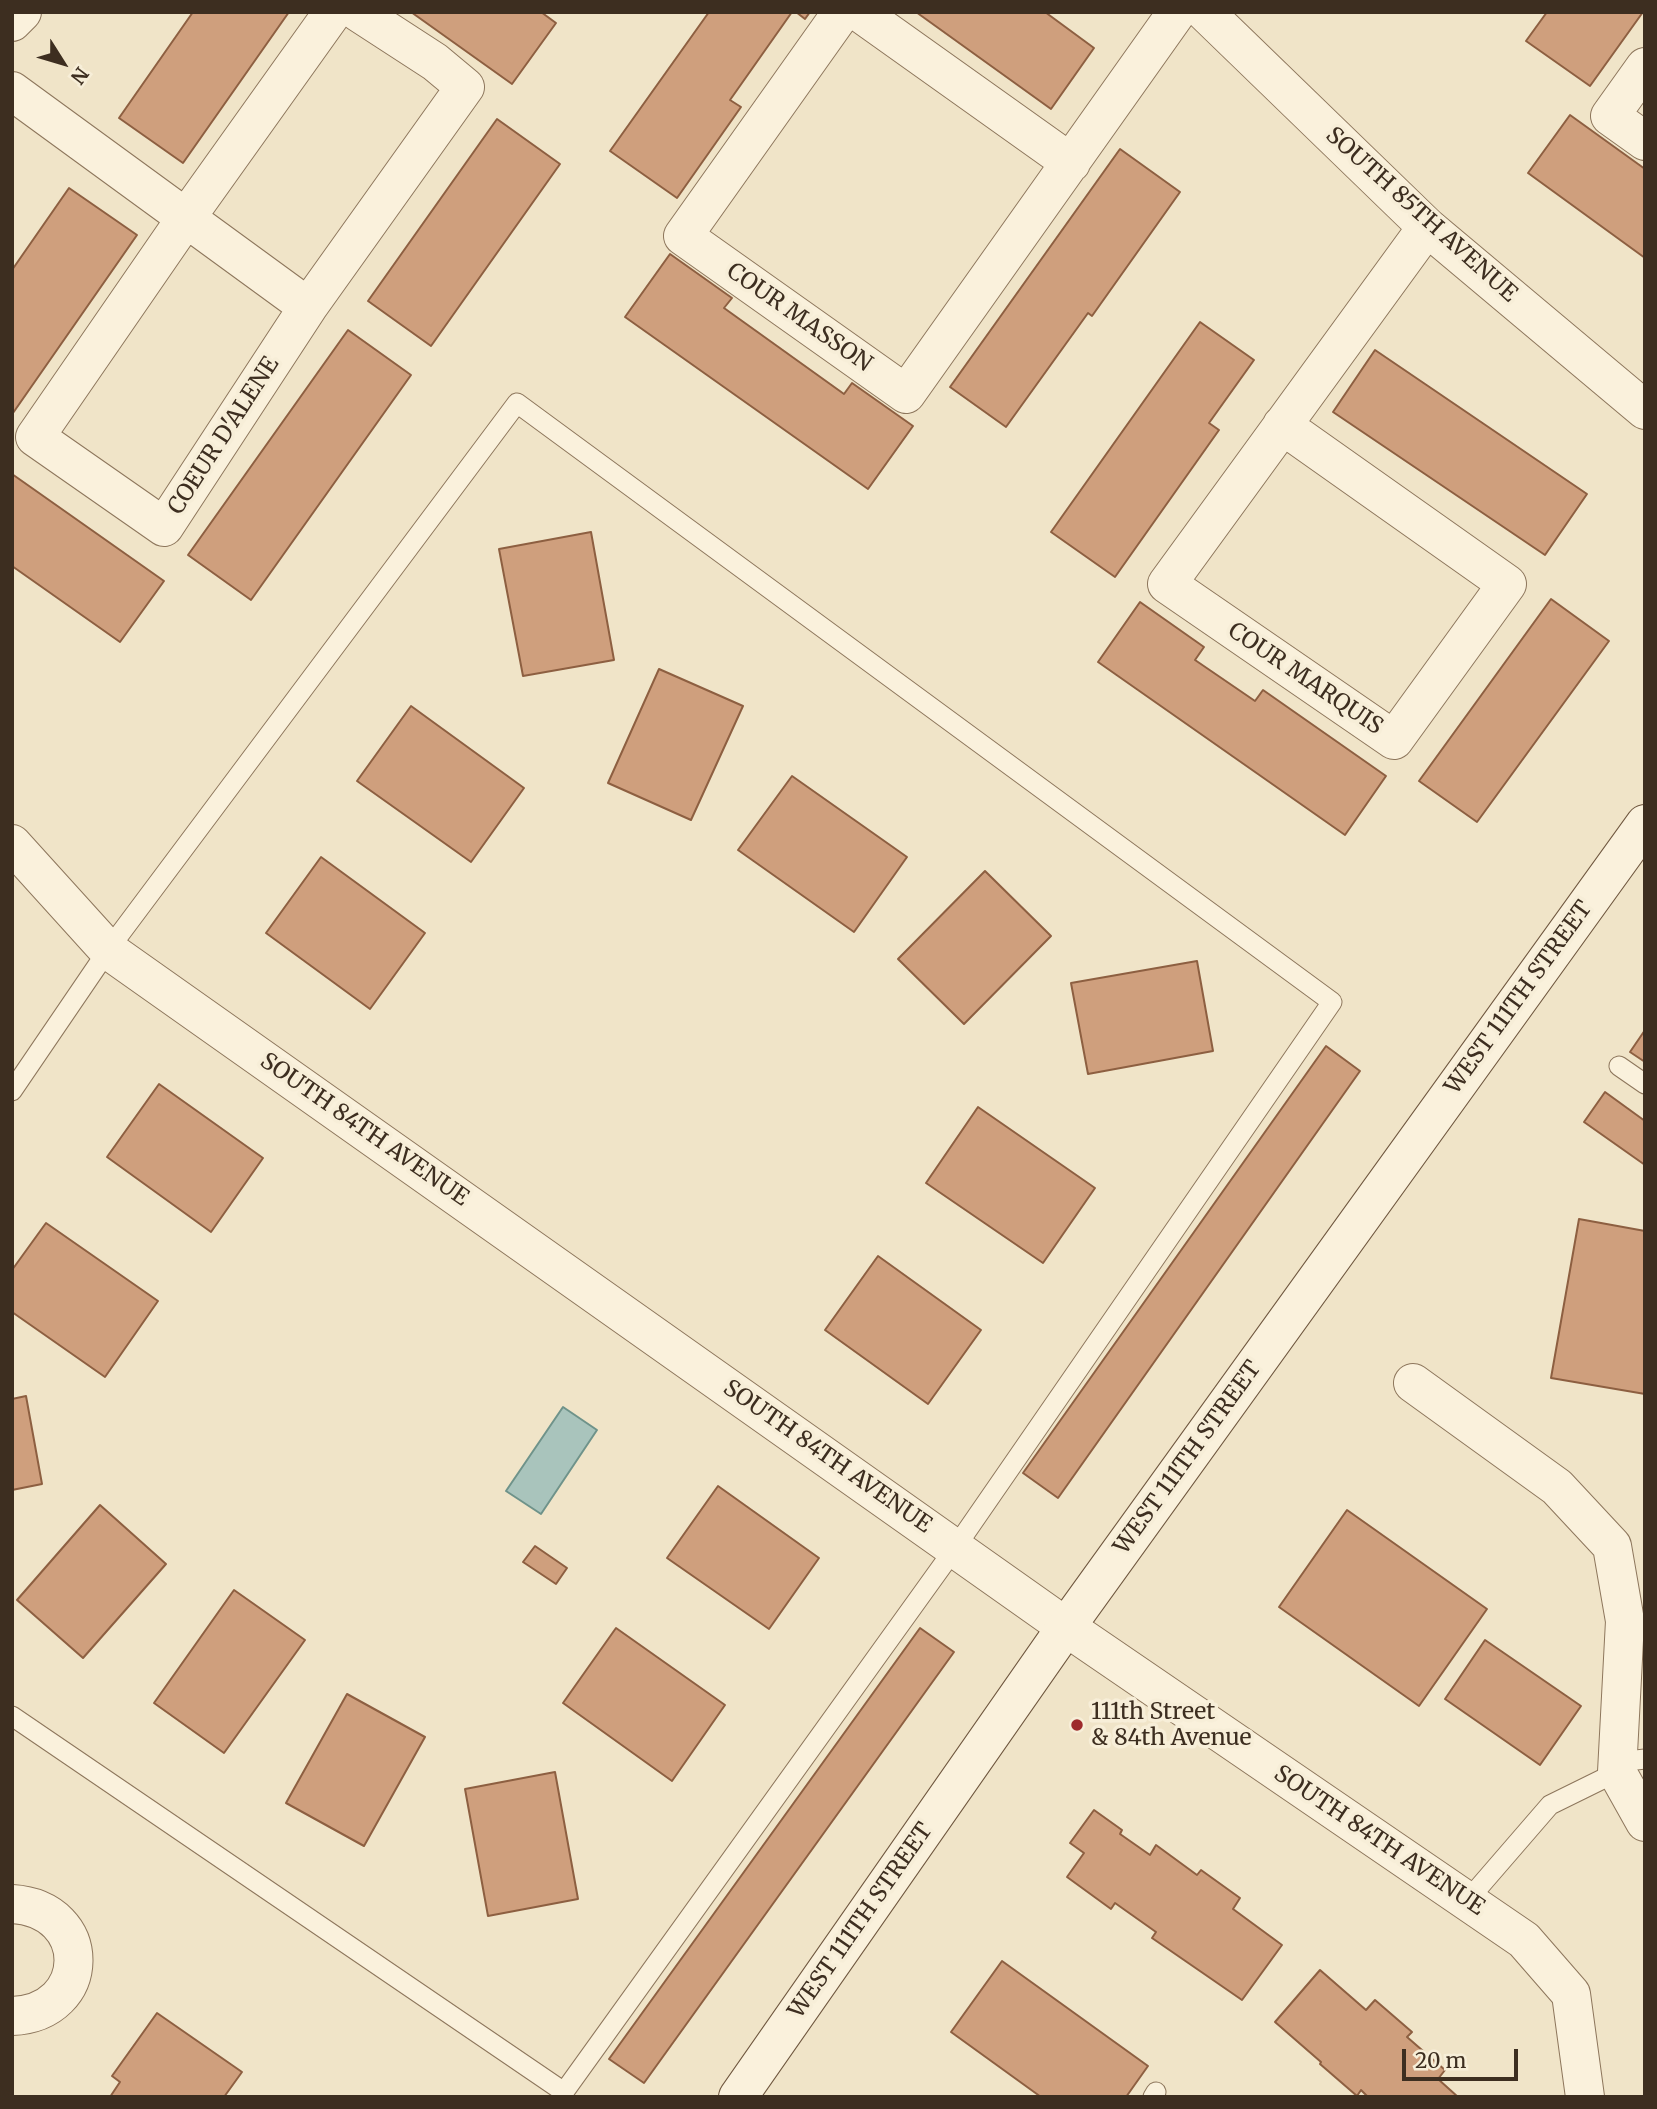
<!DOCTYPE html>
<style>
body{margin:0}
#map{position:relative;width:1657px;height:2109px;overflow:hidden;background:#f0e4c8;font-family:Merriweather,serif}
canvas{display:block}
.frame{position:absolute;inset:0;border:14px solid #3d2e20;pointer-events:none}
.north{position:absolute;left:28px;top:28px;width:70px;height:70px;-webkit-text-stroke:5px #f7eed8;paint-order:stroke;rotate:127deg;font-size:19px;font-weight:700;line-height:28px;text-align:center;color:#3d2e20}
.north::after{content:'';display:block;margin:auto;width:24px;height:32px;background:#3d2e20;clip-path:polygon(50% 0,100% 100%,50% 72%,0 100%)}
.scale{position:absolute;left:1402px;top:2049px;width:116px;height:32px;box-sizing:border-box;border:4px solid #3d2e20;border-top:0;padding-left:9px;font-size:21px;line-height:24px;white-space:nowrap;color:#3d2e20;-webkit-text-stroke:5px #f7eed8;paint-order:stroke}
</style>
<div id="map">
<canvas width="1657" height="2109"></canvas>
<div class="frame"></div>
<div class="north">N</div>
<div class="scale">20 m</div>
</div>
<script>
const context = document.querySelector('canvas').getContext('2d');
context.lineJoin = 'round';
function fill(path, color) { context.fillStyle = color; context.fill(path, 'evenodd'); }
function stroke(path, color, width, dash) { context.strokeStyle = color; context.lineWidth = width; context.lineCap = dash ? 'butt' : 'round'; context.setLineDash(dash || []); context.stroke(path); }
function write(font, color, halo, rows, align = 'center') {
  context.font = font + ' Merriweather,serif'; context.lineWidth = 7; context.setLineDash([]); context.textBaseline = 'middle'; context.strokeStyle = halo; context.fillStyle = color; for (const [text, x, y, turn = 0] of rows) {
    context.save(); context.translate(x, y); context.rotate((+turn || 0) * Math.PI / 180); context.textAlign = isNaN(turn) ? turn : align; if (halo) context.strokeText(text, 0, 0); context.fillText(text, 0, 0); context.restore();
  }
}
const water = new Path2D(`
 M563 1407 597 1430 541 1514 506 1491Z`);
fill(water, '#a9c4bc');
stroke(water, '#6f938a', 2);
const building = new Path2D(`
 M193 12H289L183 163 119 118Z
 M411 12H541L556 23 512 84Z
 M709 12H792L730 100 741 107 677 198 610 151Z
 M796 12H810L805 19Z
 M916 12H1045L1094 48 1051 109Z
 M1547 12H1643L1590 86 1526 41Z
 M1570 115 1645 169V258L1528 173Z
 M497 119 560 164 431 346 368 301Z
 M1120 149 1180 192 1092 316 1088 313 1006 427 950 387Z
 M69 188 137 235 13 413 12 270Z
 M670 254 732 298 724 308 844 394 852 383 913 426 868 489 625 317Z
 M1200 322 1254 360 1209 423 1219 430 1115 577 1051 532Z
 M348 330 411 375 251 600 188 555Z
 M1375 350 1587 494 1545 555 1333 412Z
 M12 474 164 581 120 642 12 566Z
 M591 532 614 660 523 676 499 549Z
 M1551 599 1609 641 1477 822 1419 781Z
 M1140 602 1204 647 1195 660 1255 701 1263 690 1386 776 1345 835 1098 662Z
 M659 669 743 706 691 820 608 783Z
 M411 706 524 788 471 862 357 781Z
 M792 776 907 857 854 932 738 850Z
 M321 857 425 933 370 1009 266 933Z
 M985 871 1051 936 964 1024 898 959Z
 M1197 961 1213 1051 1088 1074 1071 983Z
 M1645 1030V1062L1630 1052Z
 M1326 1046 1360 1071 1058 1498 1023 1473Z
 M159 1084 263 1158 211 1232 107 1157Z
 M1605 1092 1645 1121V1165L1584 1122Z
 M978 1107 1095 1188 1043 1263 926 1183Z
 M1579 1219 1645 1231V1394L1551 1378Z
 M46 1223 158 1301 105 1377 12 1312V1270Z
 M878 1256 981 1330 928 1404 825 1330Z
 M26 1396 42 1484 12 1490V1399Z
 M718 1486 819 1558 769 1629 667 1558Z
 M100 1505 166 1564 83 1658 17 1600Z
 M1347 1510 1487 1609 1419 1706 1279 1607Z
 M535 1546 567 1568 556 1584 523 1562Z
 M234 1590 305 1640 224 1753 154 1703Z
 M616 1628 725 1705 672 1781 563 1703Z
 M920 1628 954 1652 644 2083 609 2059Z
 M1485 1640 1581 1706 1540 1765 1445 1699Z
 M347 1694 425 1737 364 1846 286 1803Z
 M555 1772 578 1899 488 1916 465 1789Z
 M1094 1810 1122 1830 1120 1834 1150 1855 1156 1845 1197 1875 1201 1870 1240 1898 1233 1909 1282 1945 1242 2000 1152 1938 1156 1932 1115 1903 1111 1909 1067 1877 1084 1853 1070 1843Z
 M1002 1961 1148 2066 1126 2097H1041L951 2032Z
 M1320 1970 1366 2010 1375 2000 1412 2032 1407 2037 1445 2070 1438 2079 1458 2097H1368L1361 2090 1357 2096 1320 2064 1321 2062 1275 2022Z
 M157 2013 242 2072 224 2097H110L120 2082 112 2076Z`);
fill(building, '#cf9f7d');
stroke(building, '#8d5f41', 2);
const service = new Path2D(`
 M1619 1066 1645 1084
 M12 1091 108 950 517 403 1332 1002 955 1548 564 2092 12 1716
 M1618 1762 1645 1759
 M1467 1901 1550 1805 1617 1772
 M1153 2097 1156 2092`);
const minor = new Path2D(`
 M333 12 186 218 35 437 164 527 308 307 465 87 435 62 358 12
 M842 12 683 236 906 394 1177 12
 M859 12 1071 163
 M1205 12 1427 227 1645 410
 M12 22 22 12
 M1645 67 1610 116 1645 141
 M12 91 308 307
 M1282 425 1507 584 1394 740 1167 584 1427 227
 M12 844 108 950 1066 1627 1524 1940 1571 1994 1585 2097
 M1413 1383 1557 1487 1612 1546 1625 1621 1617 1772 1645 1822
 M12 1904C95 1909 93 2013 12 2016`);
const secondary = new Path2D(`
 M738 2097 1066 1627 1645 824`);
stroke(service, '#8d765c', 21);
stroke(minor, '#8d765c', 40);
stroke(secondary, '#6f573f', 40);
stroke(service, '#faf1dc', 19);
stroke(minor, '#faf1dc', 38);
stroke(secondary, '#faf1dc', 38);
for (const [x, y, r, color] of [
 [1077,1725,7,"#9e2a2b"]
]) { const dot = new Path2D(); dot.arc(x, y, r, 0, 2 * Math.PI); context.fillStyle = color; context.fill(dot); stroke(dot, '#f7eed8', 2.5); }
write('23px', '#3d2e20', '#f7eed8', [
 ["SOUTH 85TH AVENUE",1421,215,42],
 ["COUR MASSON",799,318,35],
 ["COEUR D'ALENE",224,436,-57],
 ["COUR MARQUIS",1305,679,34],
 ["WEST 111TH STREET",1519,998,-54],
 ["SOUTH 84TH AVENUE",364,1130,35],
 ["SOUTH 84TH AVENUE",827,1457,35],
 ["WEST 111TH STREET",1188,1458,-54],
 ["SOUTH 84TH AVENUE",1379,1841,34],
 ["WEST 111TH STREET",861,1921,-55]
]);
write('23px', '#3d2e20', '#f7eed8', [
 ["111th Street",1091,1712],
 ["& 84th Avenue",1091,1738]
], 'left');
</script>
